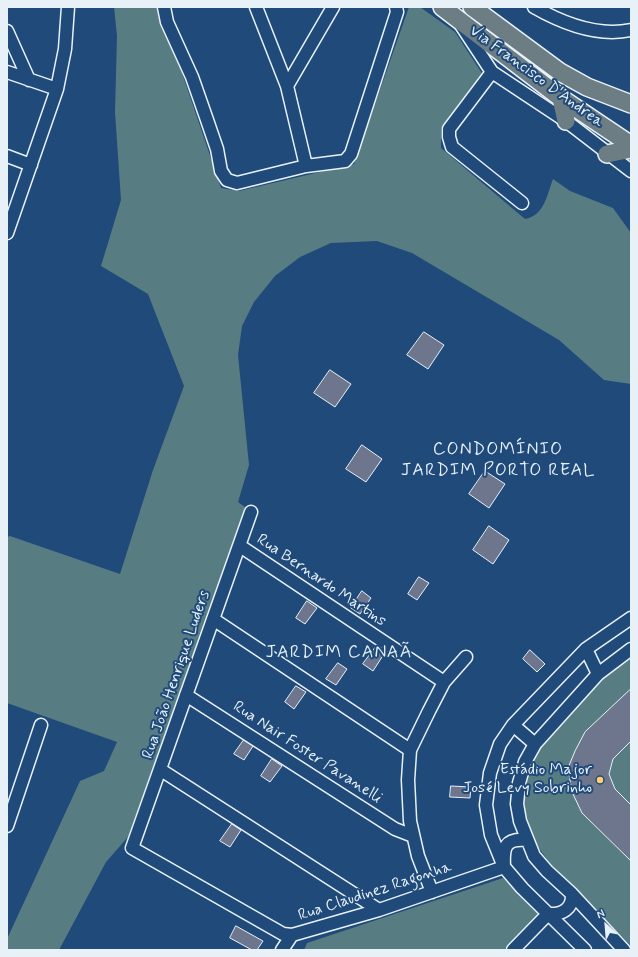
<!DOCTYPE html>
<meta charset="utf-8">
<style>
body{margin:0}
#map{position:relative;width:638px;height:957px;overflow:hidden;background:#1f4a7a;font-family:Mynerve,sans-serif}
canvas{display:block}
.frame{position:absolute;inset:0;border:8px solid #e8f1f8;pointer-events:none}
.north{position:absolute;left:586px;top:905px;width:40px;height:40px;-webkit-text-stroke:3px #1f4a7a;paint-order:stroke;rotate:334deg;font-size:11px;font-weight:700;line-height:16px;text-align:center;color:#e8f1f8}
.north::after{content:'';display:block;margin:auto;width:14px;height:18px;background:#e8f1f8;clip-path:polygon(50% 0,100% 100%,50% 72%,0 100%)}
</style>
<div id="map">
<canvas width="638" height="957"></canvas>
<div class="frame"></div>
<div class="north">N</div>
</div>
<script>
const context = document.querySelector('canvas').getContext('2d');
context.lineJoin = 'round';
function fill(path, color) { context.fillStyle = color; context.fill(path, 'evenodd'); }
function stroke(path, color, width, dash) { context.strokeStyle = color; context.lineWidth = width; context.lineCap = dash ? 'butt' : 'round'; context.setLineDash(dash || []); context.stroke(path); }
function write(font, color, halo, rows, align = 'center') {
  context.font = font + ' Mynerve,sans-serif'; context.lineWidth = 4; context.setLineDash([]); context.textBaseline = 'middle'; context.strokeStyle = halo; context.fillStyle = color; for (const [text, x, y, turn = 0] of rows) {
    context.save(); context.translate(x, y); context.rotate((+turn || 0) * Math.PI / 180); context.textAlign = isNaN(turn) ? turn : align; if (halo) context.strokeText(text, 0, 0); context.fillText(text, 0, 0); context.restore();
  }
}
fill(new Path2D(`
 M114 7H158L161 25 177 58 221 188 239 191 354 164 409 7H420L455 32 483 75 441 128V148L525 219C544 216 547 195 553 179L570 191 613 208 631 233V384L604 380 559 340 412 253 377 241 331 243 300 257 275 276 254 302 242 326 238 355 249 465 238 502 245 507 242 519 128 837 106 862 59 950H7V939L80 781 104 771 117 742 7 703V537L10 536 120 574 153 470 184 386 148 294 101 266 121 200 115 112 117 36Z
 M631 654V946L553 867 532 839 523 802 524 785 528 763 538 746 608 672Z
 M503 878 539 913 504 950H304L307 943Z`), '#577d83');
const building = new Path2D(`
 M424 332 444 345 428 369 407 355Z
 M330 370 351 384 335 407 314 393Z
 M362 445 382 459 366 482 346 469Z
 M485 471 505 484 489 508 469 494Z
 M489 526 509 540 493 564 473 550Z
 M419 577 429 583 417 600 408 594Z
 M362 591 371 598 360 614 351 608Z
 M307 601 317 608 305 624 296 618Z
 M375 648 384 654 373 671 363 664Z
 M530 650 545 664 537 672 523 659Z
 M338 663 347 669 336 685 326 679Z
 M296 686 306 692 294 709 285 702Z
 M631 689V741L613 759 609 774 615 789 631 805V861L582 813 572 792 568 768 575 751 585 732Z
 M246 737 255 743 244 760 234 754Z
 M272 759 282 766 270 782 261 776Z
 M451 786 471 787 470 798 450 797Z
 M232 824 241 830 230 847 220 841Z
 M236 926 263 941 257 950H252L230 938Z`);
fill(building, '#6d768d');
stroke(building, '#e8f1f8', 1);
const minor = new Path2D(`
 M164 7 167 22 192 77 206 117 217 149 221 171 227 180 237 183 306 166 345 161 351 154 397 12 396 7
 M256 7 287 86 306 166
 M534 7C562 23 598 37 631 30
 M461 25 492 72 566 121 631 171
 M7 31 29 80
 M7 72 57 89
 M492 72 449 129V137L452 147 522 203
 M287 86 333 7
 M7 156 31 165
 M7 233 57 89 65 49 68 7
 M251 512 132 848 283 934 292 935 379 910 504 867C503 848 504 838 527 840
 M240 546 444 682
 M213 619 410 750
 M586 649 598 674
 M186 695 395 829 413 836
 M513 725 535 744
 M161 770 379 910
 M7 826 41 725
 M432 892 418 856 410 821 408 780 410 750 429 711 444 682 466 657
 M282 950 292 935
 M513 950 548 914C562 915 573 909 572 894
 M585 950 522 888 504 867 491 835 486 805 490 773 500 744 513 725 586 649 631 618
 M624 950 572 894 547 871 534 856 520 821 517 804 519 783 525 762 535 744 598 674 631 649`);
const highway = new Path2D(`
 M442 7 561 98 631 145
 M472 7 560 72 587 87 631 104
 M561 98 566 121
 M607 154 631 149`);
stroke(minor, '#e8f1f8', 15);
stroke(highway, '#e8f1f8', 20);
stroke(minor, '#1f4a7a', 12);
stroke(highway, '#6d7d84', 17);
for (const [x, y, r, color] of [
 [600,780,4,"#ffd166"]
]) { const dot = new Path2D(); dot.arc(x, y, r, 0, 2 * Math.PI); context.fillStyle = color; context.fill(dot); stroke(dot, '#1f4a7a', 1.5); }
write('16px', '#e8f1f8', '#1f4a7a', [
 ["Via Francisco D'Andrea",536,77,36],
 ["Rua Bernardo Martins",321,581,34],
 ["Rua João Henrique Luders",177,675,-71],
 ["Rua Nair Foster Pavanelli",307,753,33],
 ["Rua Claudinez Ragonha",375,892,-18]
]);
write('16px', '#e8f1f8', '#1f4a7a', [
 ["Estádio Major",592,771],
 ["José Levy Sobrinho",592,789]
], 'right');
context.letterSpacing = '1px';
write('18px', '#e8f1f8', '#1f4a7a', [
 ["CONDOMÍNIO",498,450],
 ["JARDIM PORTO REAL",498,471],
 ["JARDIM CANAÃ",339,653]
]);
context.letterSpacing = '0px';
</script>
